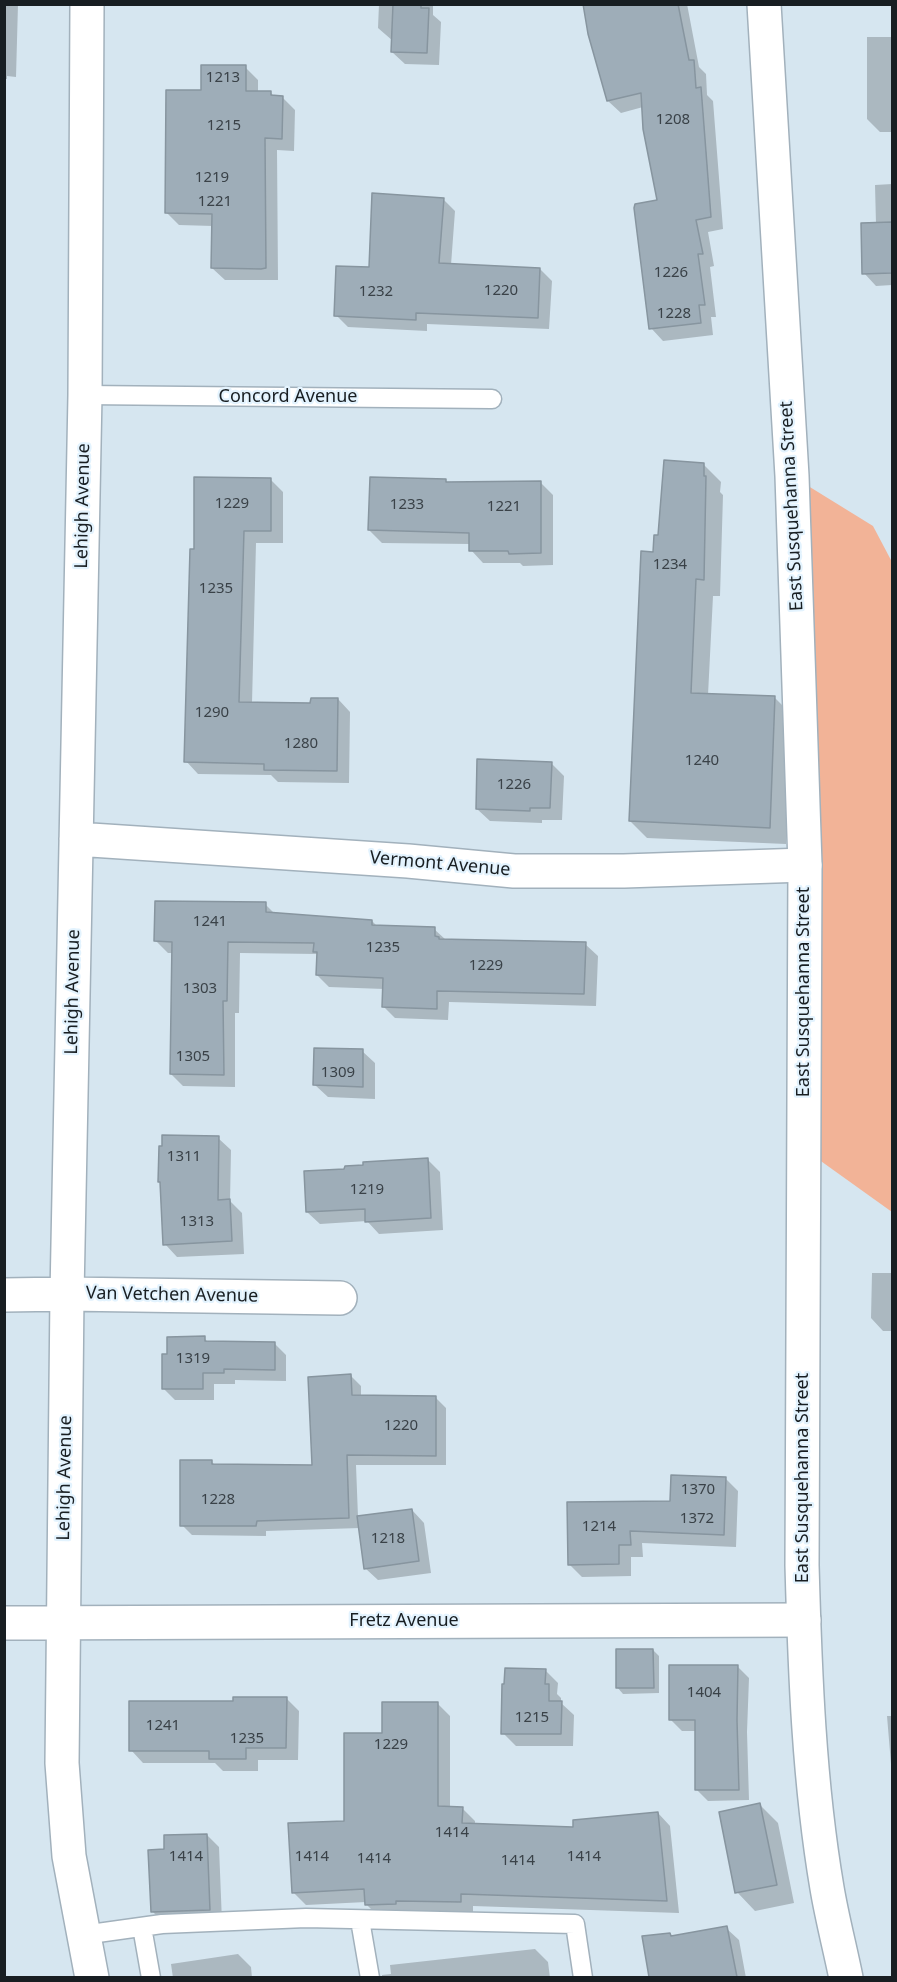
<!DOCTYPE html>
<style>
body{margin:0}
#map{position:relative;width:897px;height:1982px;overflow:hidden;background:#d6e6f0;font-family:"Noto Sans",sans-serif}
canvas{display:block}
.frame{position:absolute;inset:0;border:6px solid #181e22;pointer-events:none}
</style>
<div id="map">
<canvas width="897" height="1982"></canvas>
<div class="frame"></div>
</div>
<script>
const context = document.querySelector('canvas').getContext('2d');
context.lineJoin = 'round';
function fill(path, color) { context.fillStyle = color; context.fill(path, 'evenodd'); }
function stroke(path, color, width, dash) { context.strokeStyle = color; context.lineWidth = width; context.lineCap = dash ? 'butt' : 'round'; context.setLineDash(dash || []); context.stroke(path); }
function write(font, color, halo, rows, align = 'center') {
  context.font = font + ' "Noto Sans",sans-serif'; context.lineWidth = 4.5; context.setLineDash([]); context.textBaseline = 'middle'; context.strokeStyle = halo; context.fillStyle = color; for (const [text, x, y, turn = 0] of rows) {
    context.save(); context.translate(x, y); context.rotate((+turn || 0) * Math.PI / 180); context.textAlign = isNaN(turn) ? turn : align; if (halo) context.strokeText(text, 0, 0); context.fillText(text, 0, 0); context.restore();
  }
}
fill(new Path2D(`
 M792 476 873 526 892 562V1212L804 1149Z`), '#f2b397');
fill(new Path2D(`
 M4 4H18L16 77 7 76V79H4Z
 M379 4H433V15L441 22 439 65 405 64 392 52 393 41 378 28Z
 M585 4H687L699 67 706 74 707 95 713 101 723 229 708 232 714 266 710 267 716 317H711L713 335 663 341 651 328 659 201 643 107 621 113 608 101Z
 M867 37H892V132H880L867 119Z
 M245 67 258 80V93H271L275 97H282L295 110 294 151 277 150 278 280H225L212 268 213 226 179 225 167 213 202 92Z
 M892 184V285L876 286 864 273 876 224 875 185Z
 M443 199 455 211 451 265 540 269 552 281 549 329 427 324V331L348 327 336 315 370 269Z
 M704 465 721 482 720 492 723 495 720 596H713L708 695 775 698 792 715 786 844 647 838 630 821 654 553Z
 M270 479 283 492V543H256L252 703 312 704 338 699 350 712 349 783 278 782 271 775 198 774 186 761 195 550Z
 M445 480 448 483 540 482 553 495V565L523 566 520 563H483L471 550V544L382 543 369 530Z
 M551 763 564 776 562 820H542V823L490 821 477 809Z
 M265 904 276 915 372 921 377 926 434 929 446 940 585 944 598 956 596 1006 449 1002 448 1020 395 1018 383 1006 384 989 329 987 317 975V954L240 953 239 1013H235V1087L183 1086 171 1074 174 953H168L156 941Z
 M362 1051 375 1063V1099L328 1097 315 1085Z
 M218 1138 231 1150 230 1201 242 1213 244 1254 177 1257 165 1244Z
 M427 1159 440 1172 443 1230 379 1234 367 1221 320 1224 307 1212 346 1170Z
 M872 1273H892V1331H883L871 1318Z
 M204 1338 209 1343 275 1344 286 1355V1381L235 1380V1384H214V1400H175L163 1388Z
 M351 1376 361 1386V1397L436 1398 446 1408V1465H356L358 1517 412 1510 424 1523 431 1573 378 1580 365 1568 360 1528 266 1531V1536L192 1535 182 1525 211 1461 216 1466H313Z
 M725 1478 738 1491 736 1547 642 1543 643 1557H631V1576L582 1577 569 1564 672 1503Z
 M653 1650 659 1656V1693L623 1694 617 1687Z
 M738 1667 749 1678 747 1732 749 1800 708 1801 697 1790 696 1731H682L671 1720Z
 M545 1670 558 1683 557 1694 561 1698V1703L574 1715 573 1746H516L503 1733Z
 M286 1698 299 1711 298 1760H258V1771H223L215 1763H143L131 1750 234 1703Z
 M438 1704 450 1716V1808H462L475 1821V1825L574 1829 658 1813 670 1826 679 1913 473 1906V1914L379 1917 366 1904V1902L306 1905 293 1892 345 1823 383 1735Z
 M887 1716H892V1776Z
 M760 1805 778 1823 794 1903 755 1911 737 1892Z
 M207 1835 219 1847 222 1922 164 1923 152 1911 166 1851Z
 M726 1928 739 1940 746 1978H650L644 1938 670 1935 673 1937Z
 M535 1949 548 1962 550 1978H382V1975L391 1974 390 1965Z
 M238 1954 251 1967 252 1978H173L171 1964Z`), '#0003');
const building = new Path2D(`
 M393 4H421V8H429L427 53 391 52Z
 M583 4H678L689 60H694L696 88 701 87 711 217 696 220 703 254H698L705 305H699L701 323 649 329 634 208 635 204 657 200 643 129 641 93 607 101 588 34Z
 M201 65H246V91H271V95L283 96 282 139 265 138 266 268 261 269 211 268 212 214 165 213 166 90H201Z
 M372 193 444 198 439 263 540 268 538 318 416 313V320L334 316 336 266 369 267Z
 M892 222V273L862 274 861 223Z
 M664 460 704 463V476H706L704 580 696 579 691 693 775 696 770 828 629 821 641 551 653 552 654 535H658Z
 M194 477 271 478V531H244L239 702 310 703 311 698H338L337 771 264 770V764L184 762 190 549H194Z
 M370 477 446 479V482L541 481V553L509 554 508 551H469V533L368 530Z
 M477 759 552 762 550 808H530V811L476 809Z
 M155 901 266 902V912L372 920V925L435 927V936L439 937V939L586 942 584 994 437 991V1009L382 1007 383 978 316 975 317 952H313L314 943 228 942 227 1001H223L224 1075 170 1074 172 942 154 941Z
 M314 1048 363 1049V1087L313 1085Z
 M162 1135 219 1136 218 1200 230 1199 232 1241 163 1245 160 1182H158L159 1146H162Z
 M428 1158 431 1218 365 1222V1209L306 1212 304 1171 344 1169 345 1166 363 1165V1162Z
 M205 1336V1341L275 1342V1370L224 1369V1373H203V1389H162V1354H167V1337Z
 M351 1374 352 1395 436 1396V1456L347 1455 349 1518 257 1521 256 1526H180V1460H212V1464L312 1465 308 1377Z
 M671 1475 726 1477 724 1535 630 1531 631 1545H619V1564L568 1565 567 1502 670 1501Z
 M412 1509 419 1561 364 1569 357 1516Z
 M616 1649H653L654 1688H616Z
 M669 1665H738L737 1720 739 1790H695V1720H669Z
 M505 1668 546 1669 545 1684H549V1701H562L561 1734H501L502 1684H504Z
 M233 1697H287L286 1748H246V1759H209V1751H129V1701H233Z
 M382 1702H438V1806L463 1807 462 1823 573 1827V1820L658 1812 667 1901 461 1894V1902L396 1901V1904L365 1905 364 1889 292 1893 288 1823 344 1821V1733H382Z
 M760 1803 777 1885 735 1893 719 1812Z
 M207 1834 210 1910 151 1912 148 1850 164 1849V1835Z
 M727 1926 737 1977H649L642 1936 670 1933 671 1936Z`);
fill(building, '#9eadb8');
stroke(building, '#87959f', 1.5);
const lane = new Path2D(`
 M85 395 492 399
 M360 1920 370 1978
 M142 1927 151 1978
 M83 1935 162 1924 306 1918 575 1924 583 1978`);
const street = new Path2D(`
 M87 4 85 395 67 1294 62 1763 69 1856 92 1978
 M76 839 408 861 514 871H624L805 865
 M4 1295 67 1294 340 1298
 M4 1623 804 1620`);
const secondary = new Path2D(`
 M764 4 792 476 805 865 802 1565C805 1673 809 1782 827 1888 832 1918 840 1948 846 1978`);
stroke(lane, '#a2b1bc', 21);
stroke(street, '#a2b1bc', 36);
stroke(secondary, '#a2b1bc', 36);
stroke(lane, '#fff', 18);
stroke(street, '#fff', 33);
stroke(secondary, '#fff', 33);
write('15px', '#3a4248', null, [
 ["1213",223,78],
 ["1208",673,120],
 ["1215",224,126],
 ["1219",212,178],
 ["1221",215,202],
 ["1226",671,273],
 ["1220",501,291],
 ["1232",376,292],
 ["1228",674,314],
 ["1229",232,504],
 ["1233",407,505],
 ["1221",504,507],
 ["1234",670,565],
 ["1235",216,589],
 ["1290",212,713],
 ["1280",301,744],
 ["1240",702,761],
 ["1226",514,785],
 ["1241",210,922],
 ["1235",383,948],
 ["1229",486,966],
 ["1303",200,989],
 ["1305",193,1057],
 ["1309",338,1073],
 ["1311",184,1157],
 ["1219",367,1190],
 ["1313",197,1222],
 ["1319",193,1359],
 ["1220",401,1426],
 ["1370",698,1490],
 ["1228",218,1500],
 ["1372",697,1519],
 ["1214",599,1527],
 ["1218",388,1539],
 ["1404",704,1693],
 ["1215",532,1718],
 ["1241",163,1726],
 ["1235",247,1739],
 ["1229",391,1745],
 ["1414",452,1833],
 ["1414",186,1857],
 ["1414",312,1857],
 ["1414",584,1857],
 ["1414",374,1859],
 ["1414",518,1861]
]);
write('18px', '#181e22', '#e3f3fe', [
 ["Concord Avenue",288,397],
 ["Lehigh Avenue",83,506,-89],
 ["East Susquehanna Street",792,506,-93],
 ["Vermont Avenue",440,864,5],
 ["Lehigh Avenue",73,992,-89],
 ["East Susquehanna Street",804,992,-90],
 ["Van Vetchen Avenue",172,1295,1],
 ["Lehigh Avenue",65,1478,-89],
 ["East Susquehanna Street",803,1478,-90],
 ["Fretz Avenue",404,1621]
]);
</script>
